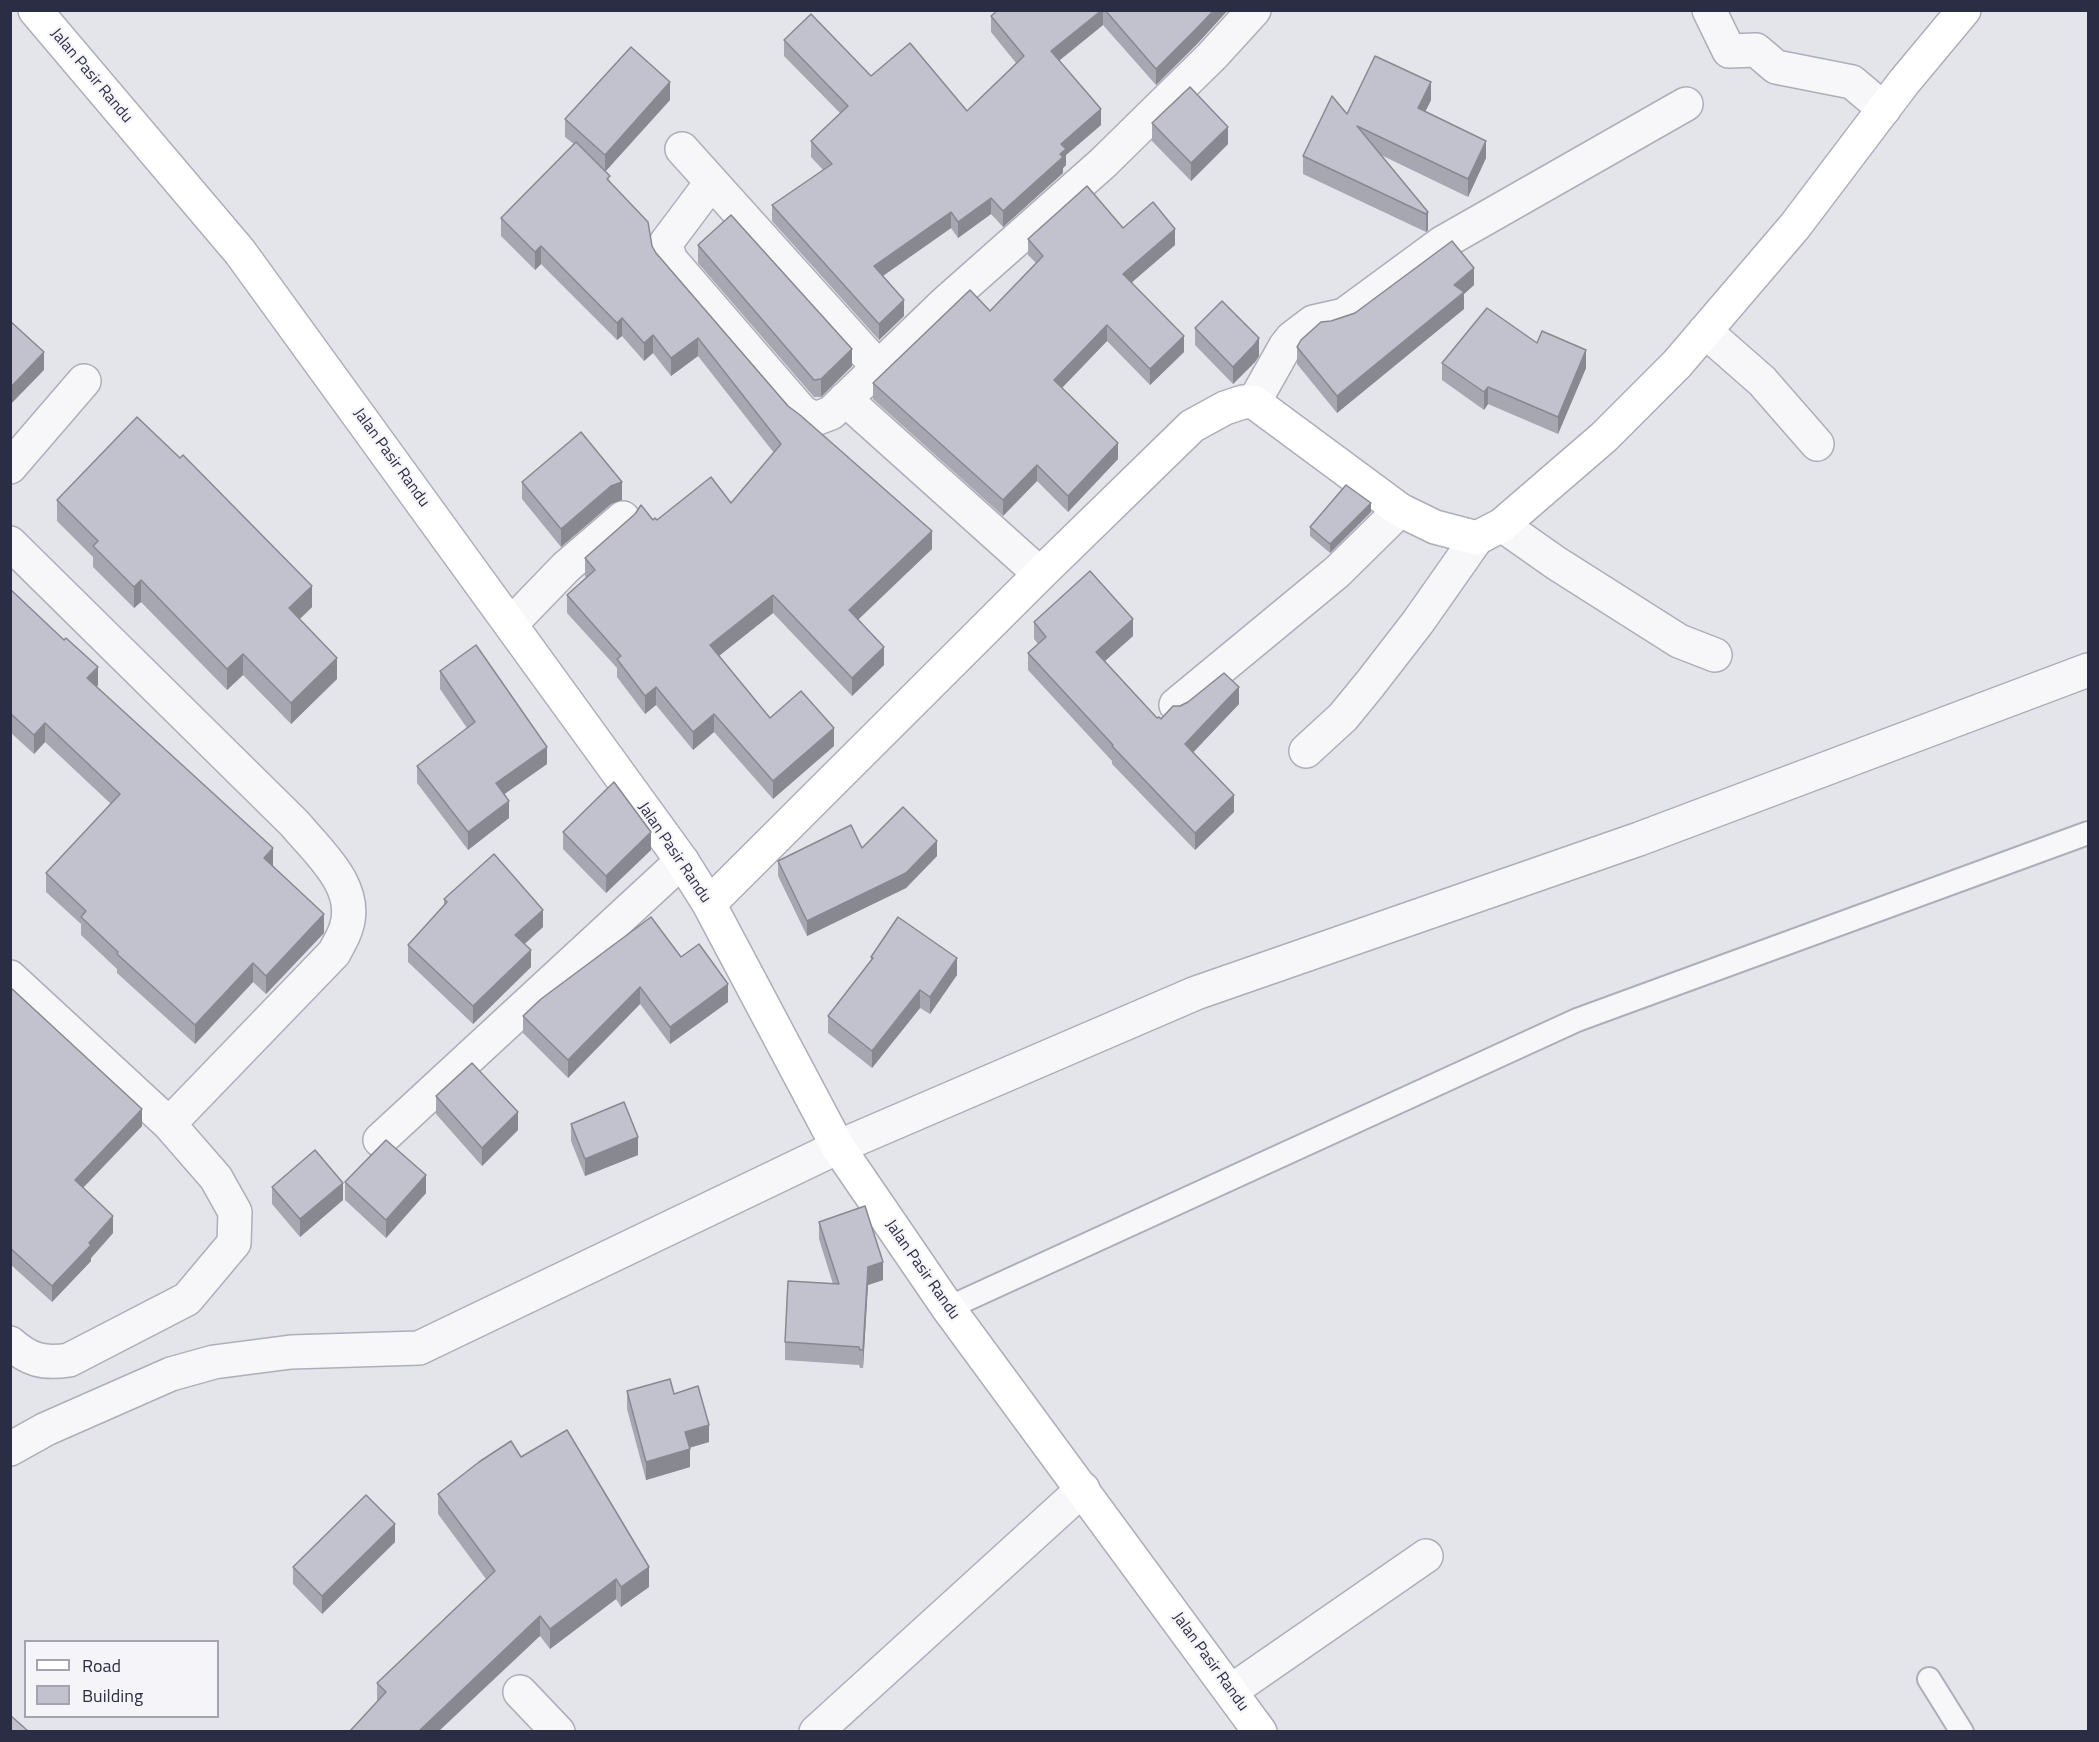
<!DOCTYPE html>
<style>
body{margin:0}
#map{position:relative;width:2099px;height:1742px;overflow:hidden;background:#e4e5eb;font-family:"Titillium Web",sans-serif}
canvas{display:block}
.frame{position:absolute;inset:0;border:12px solid #2b2d44;pointer-events:none}
.legend{position:absolute;left:24px;top:1640px;width:195px;height:78px;box-sizing:border-box;background:#f4f4f9;border:2px solid #a4a4b1;margin:0;padding:8px 10px;list-style:none;font-size:18px;color:#2b2d44}
.legend li{display:flex;align-items:center;gap:12px;height:30px}
.legend b{width:30px;border:2px solid #a4a4b1}
</style>
<div id="map">
<canvas width="2099" height="1742"></canvas>
<div class="frame"></div>
<ul class="legend">
<li><b style="height:8px;background:#fff"></b>Road</li>
<li><b style="height:16px;background:#c1c2ce"></b>Building</li>
</ul>
</div>
<script>
const context = document.querySelector('canvas').getContext('2d');
context.lineJoin = 'round';
function stroke(path, color, width, dash) { context.strokeStyle = color; context.lineWidth = width; context.lineCap = dash ? 'butt' : 'round'; context.setLineDash(dash || []); context.stroke(path); }
function fill(path, color) { context.fillStyle = color; context.fill(path, 'evenodd'); }
function write(font, color, halo, rows, align = 'center') {
  context.font = font + ' "Titillium Web",sans-serif'; context.lineWidth = 4.5; context.setLineDash([]); context.textBaseline = 'middle'; context.strokeStyle = halo; context.fillStyle = color; for (const [text, x, y, turn = 0] of rows) {
    context.save(); context.translate(x, y); context.rotate((+turn || 0) * Math.PI / 180); context.textAlign = isNaN(turn) ? turn : align; if (halo) context.strokeText(text, 0, 0); context.fillText(text, 0, 0); context.restore();
  }
}
const lane = new Path2D(`
 M948 1308 1577 1020 2088 833
 M1929 1679 1962 1732`);
const street = new Path2D(`
 M1709 10 1729 51 1756 50 1776 67 1852 82 1884 109
 M682 149 878 367
 M711 183 666 243 670 259 802 412 815 419 831 413 945 303 1103 163 1212 56 1254 10
 M1705 331 1762 381 1817 444
 M845 399 1040 574
 M1254 402 1285 347 1292 338 1313 322 1344 315 1442 243 1686 104
 M10 467 84 381
 M1502 525 1556 563 1679 641 1715 655
 M10 543 295 824C318 852 360 887 346 928 344 936 338 945 334 953L169 1124 10 977
 M511 624 566 567 623 518
 M1176 705 1337 572 1400 510
 M1306 751 1343 717 1370 684 1418 622 1477 538
 M380 1140 682 861
 M10 1343C29 1360 43 1364 69 1360L187 1299 234 1243 235 1212 216 1178 169 1124
 M10 1449 46 1429 171 1374 214 1362 291 1352 419 1348 838 1147 1196 993 1639 839 2088 670
 M1231 1691 1426 1556
 M520 1692 558 1732
 M816 1732 1083 1489`);
const secondary = new Path2D(`
 M35 10 240 252 682 861 709 904 838 1147 948 1308 1260 1732
 M709 904 1040 574 1192 426 1225 408 1243 402H1254L1400 510 1435 527 1477 538 1502 525 1604 437 1677 364 1795 226 1904 82 1964 10`);
stroke(lane, '#acaeb9', 26);
stroke(street, '#acaeb9', 36);
stroke(secondary, '#acaeb9', 36);
stroke(lane, '#f7f7fa', 22);
stroke(street, '#f7f7fa', 33);
stroke(secondary, '#fff', 33);
fill(new Path2D(`
 M998 10H1228L1198 43 1156 85 1103 25 1059 61 1101 125 1066 155V165L1063 168V173L1003 227 991 214 958 238 951 228 883 276 904 316 879 340 772 221V205L823 170 811 157V141L840 113 784 56V40L871 76 967 111 1016 63 991 32V16Z
 M670 100 605 171 610 182 652 246 656 253 788 406 932 549 858 620 884 665 852 696 773 613 719 656 770 718 834 746 773 799 714 732 693 750 656 705 645 714 617 677V668L567 613V595L586 578 585 576V558L653 520H657L731 503 774 453 698 356 671 376 653 353 644 361 622 336 617 340 541 264 535 270 501 236V218L574 144 565 137V119Z
 M1431 100 1425 112 1486 158 1468 197 1381 155 1428 212V230L1426 232 1303 174V156L1347 114Z
 M1152 123 1228 144 1191 181 1152 141Z
 M1123 228 1175 245 1132 282 1184 352 1150 385 1107 341 1062 388 1118 459 1068 512 1037 481 1003 516 873 399V383L990 311 1036 263 1028 255V239Z
 M698 245 852 366 821 397H814L698 263Z
 M1474 285 1464 294V309L1337 413 1297 364V347L1331 321Z
 M1195 328 1259 356 1255 362 1233 384 1195 345Z
 M1537 343 1586 368 1558 434 1488 404 1484 410 1442 380V363Z
 M522 482 622 500 611 504 561 547 522 499Z
 M57 500 312 607 300 619 337 679 291 724 243 675 227 690 141 602 134 608 93 567V557L57 521Z
 M1371 512 1330 553 1310 536V527Z
 M10 589 98 685 96 687 273 866 324 933 266 994 253 982 195 1044 117 973V969L81 935V924L46 892V873L111 804 45 742 34 754 10 732Z
 M1034 622 1133 636 1105 661 1157 718 1161 719 1180 706 1239 704 1193 752 1234 812 1195 850 1112 764V761L1028 670V653L1038 644 1034 639Z
 M440 671 547 764 504 794 509 818 468 850 417 783V766L467 728 440 689Z
 M563 832 651 850 606 893 563 849Z
 M862 848 937 856 906 888 807 936 778 876V861Z
 M444 899 543 927 525 944 531 967 473 1024 408 962V945L444 906Z
 M681 957 728 1002 670 1044 640 1004 568 1078 523 1033V1016Z
 M871 957 957 975 930 1014 920 1008 872 1068 828 1033V1016L871 961Z
 M10 987 142 1126 83 1188 113 1233 91 1258V1261L52 1302 10 1264Z
 M436 1096 518 1130 482 1166 436 1114Z
 M571 1124 638 1155 585 1176 571 1141Z
 M345 1182 426 1193 386 1238 345 1200Z
 M272 1187 343 1200 300 1237 272 1204Z
 M819 1222 883 1280 868 1285 863 1368H860L859 1365 785 1360V1342L833 1284 819 1239Z
 M627 1391 674 1394 709 1442 689 1448 690 1467 646 1480 627 1409Z
 M521 1457 649 1587 621 1607 616 1599 550 1649 540 1636 377 1702V1683L486 1579 438 1514V1494Z
 M395 1542 322 1614 293 1584V1567Z`), '#a6a7b1');
fill(new Path2D(`
 M1102 10H1103V25L1051 67V51Z
 M1214 10H1228L1198 43 1156 85V69Z
 M670 82V100L605 172V155Z
 M1431 82V100L1418 126V108Z
 M1101 109V125L1066 155V165L1063 168V173L1003 227V211L1061 144Z
 M1228 127V144L1191 181V163Z
 M1486 141V158L1468 197V179Z
 M991 198V214L958 238V222Z
 M951 212V228L874 282V266Z
 M1428 212V230L1426 232V214Z
 M1175 229V245L1123 290V274Z
 M541 246V264L535 270V252Z
 M1474 268V285L1464 294V309L1337 413V396L1454 285Z
 M904 300V316L879 340V324Z
 M622 318V336L617 340V323Z
 M1107 325V341L1054 396V380Z
 M653 335V353L644 361V343Z
 M1184 336V352L1150 385V369Z
 M698 338V356L671 376V358Z
 M1259 338V356L1255 362 1233 384V367Z
 M852 349V366L821 397V379Z
 M1586 350V368L1558 434V417Z
 M44 352V370L10 405V388Z
 M1488 387V404L1484 410V392Z
 M1118 443V459L1068 512V496Z
 M1037 465V481L1003 516V500Z
 M622 482V500L611 504 561 547V529L611 486Z
 M1371 503V512L1330 553V544Z
 M932 531V549L849 628V610Z
 M141 580V602L134 608V587Z
 M312 586V607L289 629V608Z
 M773 595V613L710 663V645Z
 M1133 619V636L1096 669V652Z
 M884 647V665L852 696V678Z
 M243 654V675L227 690V669Z
 M337 658V679L291 724V703Z
 M98 667V685L87 697V678Z
 M656 687V705L645 714V696Z
 M1239 687V704L1185 761V744Z
 M714 714V732L693 750V732Z
 M45 723V742L34 754V735Z
 M834 728V746L773 799V781Z
 M547 747V764L496 800V783Z
 M1234 795V812L1195 850V833Z
 M509 801V818L468 850V832Z
 M651 832V850L606 893V876Z
 M937 841V856L906 888 807 936V921Z
 M273 848V867L264 858Z
 M543 910V927L515 952V935Z
 M324 914V933L266 994V976Z
 M531 950V967L473 1024V1006Z
 M957 958V975L930 1014V997Z
 M253 963V982L195 1044V1025Z
 M728 984V1002L670 1044V1027Z
 M640 987V1004L568 1078V1060Z
 M920 990V1008L872 1068V1051Z
 M142 1109V1126L75 1196V1180Z
 M518 1112V1130L482 1166V1148Z
 M638 1137V1155L585 1176V1159Z
 M426 1175V1193L386 1238V1220Z
 M343 1183V1200L300 1237V1219Z
 M113 1216V1233L91 1258V1261L52 1302V1286Z
 M883 1262V1280L868 1285 863 1368V1350L868 1267Z
 M709 1425V1442L685 1449V1432Z
 M690 1449V1467L646 1480V1462Z
 M395 1524V1542L322 1614V1596Z
 M649 1567V1587L621 1607V1587Z
 M616 1579V1599L550 1649V1629Z
 M540 1616V1636L439 1731H419Z`), '#878890');
const building = new Path2D(`
 M998 10H1102L1051 51 1101 109 1061 144 1066 149 1060 154 1063 157 1003 211 991 198 958 222 951 212 874 266 904 300 879 324 772 205 832 164 811 141 848 106 784 40 811 14 871 76 910 43 967 111 1024 56 991 16Z
 M1105 10H1214L1198 27 1156 69Z
 M631 47 670 82 605 155 565 119Z
 M1375 56 1431 82 1418 108 1486 141 1468 179 1357 126 1428 212 1426 214 1303 156 1332 96 1347 114Z
 M1190 87 1228 127 1191 163 1152 123Z
 M576 142 610 176 607 179 648 222 652 246 656 253 788 406 800 415 932 531 849 610 884 647 852 678 773 595 710 645 770 718 801 691 834 728 773 781 714 714 693 732 656 687 645 696 617 659 621 656 567 595 595 570 585 558 635 514 641 505 653 520 655 518 657 520 711 477 731 503 781 444 698 338 671 358 653 335 644 343 622 318 617 323 541 246 535 252 501 218Z
 M1087 186 1123 228 1153 202 1175 229 1123 274 1184 336 1150 369 1107 325 1054 380 1118 443 1068 496 1037 465 1003 500 873 383 970 290 990 311 1043 256 1028 239Z
 M731 215 852 349 821 379 814 380 698 245Z
 M1452 241 1474 268 1454 285 1464 292 1337 396 1297 347 1301 340 1321 322 1331 321 1355 313Z
 M1222 301 1259 338 1255 344 1233 367 1195 328Z
 M1487 308 1537 343 1542 331 1586 350 1558 417 1488 387 1484 392 1442 363Z
 M10 321 44 352 10 388Z
 M137 417 180 458 183 455 312 586 289 608 337 658 291 703 243 654 227 669 141 580 134 587 93 546 98 541 57 500Z
 M581 432 622 482 611 486 561 529 522 482Z
 M1346 485 1371 503 1330 544 1310 527Z
 M1090 571 1133 619 1096 652 1157 718 1159 717 1161 719 1173 706H1180L1188 702 1224 673 1239 687 1185 744 1234 795 1195 833 1112 746 1113 745 1028 653 1046 637 1034 622Z
 M10 589 64 640 66 638 98 667 87 678 273 848 264 858 324 914 266 976 253 963 195 1025 117 954 118 952 81 917 86 911 46 873 120 794 45 723 34 735 10 713Z
 M476 645 547 747 496 783 509 801 468 832 417 766 475 722 440 671Z
 M614 782 651 832 606 876 563 832Z
 M903 807 937 841 906 873 807 921 778 861 851 825 862 848Z
 M494 854 543 910 515 935 531 950 473 1006 408 945 447 902 444 899Z
 M651 917 681 957 699 944 728 984 670 1027 640 987 568 1060 523 1016 541 999Z
 M898 917 957 958 930 997 920 990 872 1051 828 1016 873 958 871 957Z
 M10 987 142 1109 75 1180 113 1216 89 1243 91 1245 52 1286 10 1248Z
 M472 1063 518 1112 482 1148 436 1096Z
 M624 1102 638 1137 585 1159 571 1124Z
 M386 1140 426 1175 386 1220 345 1182Z
 M315 1150 343 1183 300 1219 272 1187Z
 M865 1206 883 1262 868 1267 863 1350H860L859 1347 785 1342 788 1281 839 1284 819 1222Z
 M670 1379 674 1394 698 1386 709 1425 685 1432 690 1449 646 1462 627 1391Z
 M567 1430 649 1567 621 1587 616 1579 550 1629 540 1616 419 1731H350L386 1692 377 1683 495 1571 438 1494 479 1462 511 1441 521 1457Z
 M366 1495 395 1524 322 1596 293 1567Z
 M10 1715 28 1731H10Z`);
fill(building, '#c1c2ce');
stroke(building, '#878890', 1.5);
write('16px', '#2b2d44', '#f4f4f9', [
 ["Jalan Pasir Randu",91,76,50],
 ["Jalan Pasir Randu",391,458,54],
 ["Jalan Pasir Randu",674,853,56],
 ["Jalan Pasir Randu",922,1270,55],
 ["Jalan Pasir Randu",1210,1662,54]
]);
</script>
